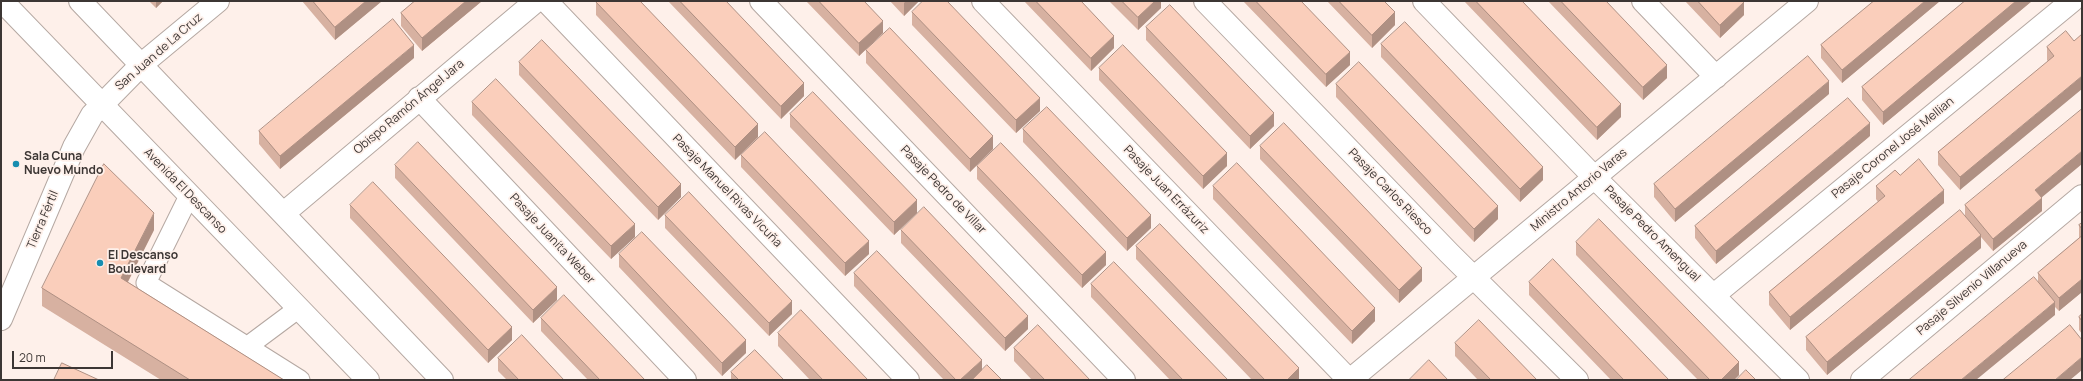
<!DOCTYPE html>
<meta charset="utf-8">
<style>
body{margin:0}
#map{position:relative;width:2083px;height:381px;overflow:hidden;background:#fef0ea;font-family:Manrope,sans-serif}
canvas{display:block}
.frame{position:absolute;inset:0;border:2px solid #3c3634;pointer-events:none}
.scale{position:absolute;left:12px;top:351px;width:101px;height:18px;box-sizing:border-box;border:2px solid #3c3634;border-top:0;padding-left:5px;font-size:12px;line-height:14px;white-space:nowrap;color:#3c3634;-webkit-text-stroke:3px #fef0ea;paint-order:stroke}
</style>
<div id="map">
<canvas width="2083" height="381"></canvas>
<div class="frame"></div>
<div class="scale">20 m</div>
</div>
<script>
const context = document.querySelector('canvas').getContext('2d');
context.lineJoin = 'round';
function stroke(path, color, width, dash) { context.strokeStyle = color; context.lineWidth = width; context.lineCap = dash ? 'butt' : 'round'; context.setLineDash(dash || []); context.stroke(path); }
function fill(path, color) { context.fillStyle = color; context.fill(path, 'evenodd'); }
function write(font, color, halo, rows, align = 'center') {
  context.font = font + ' Manrope,sans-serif'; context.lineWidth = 3.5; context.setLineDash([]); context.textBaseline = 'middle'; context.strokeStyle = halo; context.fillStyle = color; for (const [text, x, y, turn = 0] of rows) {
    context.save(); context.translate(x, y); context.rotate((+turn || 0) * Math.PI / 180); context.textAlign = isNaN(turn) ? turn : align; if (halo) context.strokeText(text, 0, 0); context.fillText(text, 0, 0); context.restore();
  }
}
const service = new Path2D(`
 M189 196 146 283 300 380
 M248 346 299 308`);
const minor = new Path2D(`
 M546 1 908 380
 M761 1 1124 380
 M983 1 1349 380
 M1205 1 1449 253 1577 380
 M1424 1 1594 177 1798 380
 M1643 1 1716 77
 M419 98 685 380
 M284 213 536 1
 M1714 295 2072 1
 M1 319 74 147 92 115 142 64 218 1
 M1350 380 1807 1
 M1862 380 2082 196`);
const tertiary = new Path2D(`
 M2 1 368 380
 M80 1 442 380`);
stroke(service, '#b5a8a2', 21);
stroke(minor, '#b5a8a2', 24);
stroke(tertiary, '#b5a8a2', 24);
stroke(service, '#fff', 19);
stroke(minor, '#fff', 22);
stroke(tertiary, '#fff', 22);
fill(new Path2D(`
 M149 1H163L156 8Z
 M302 1H382L335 40Z
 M415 1H482L422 51 401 26V13Z
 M668 1H726L804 96 781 119Z
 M806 1H864L883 33 859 56Z
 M890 1H919L904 16Z
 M1024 1H1081L1114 48 1091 71Z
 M1109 1H1161V8L1138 30Z
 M1243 1H1301L1350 65 1326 87Z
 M1327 1H1384L1395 25 1372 48Z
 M1464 1H1522L1621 117 1597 140Z
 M1548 1H1606L1667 78 1643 100Z
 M1685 1H1743L1744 15 1720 38Z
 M1874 1H1940L1842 83 1821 58V45Z
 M1965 1H2032L1883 125 1862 100V87Z
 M596 2 758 137 735 160 596 15Z
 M912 12 1040 111 1016 133 912 25Z
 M1146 27 1274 126 1250 149 1146 40Z
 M2074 41 1960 190 1938 165V152L2048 62 2047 60V47Z
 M1381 44 1543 180 1520 202 1381 57Z
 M866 50 993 149 970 172 866 63Z
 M414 58 280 169 259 144V131Z
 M519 62 681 197 658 220 519 75Z
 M1099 68 1227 166 1203 189 1099 80Z
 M1336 84 1498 219 1474 242 1336 97Z
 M1829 94 1675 222 1654 197V184Z
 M472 102 635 237 611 259 472 115Z
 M790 114 917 213 894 235 790 127Z
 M1023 129 1151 228 1127 251 1023 142Z
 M1870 136 1716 264 1695 238V226Z
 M1260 146 1422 281 1399 303 1260 159Z
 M741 155 869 254 845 276 741 167Z
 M395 165 557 300 533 323 395 178Z
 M977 166 1106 265 1082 288 977 179Z
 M1900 175 1944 203 1790 330 1769 305V292L1878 202 1876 199V186Z
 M1213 186 1375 321 1352 344 1213 199Z
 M2041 198 2042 211 1993 251 1981 237V248L1827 375 1806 350V337L1965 216V205Z
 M350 205 512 340 488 363 350 218Z
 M665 215 792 314 769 336 665 228Z
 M2082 223V292L2059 311 2055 307V315L2038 282V273L2079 238V225Z
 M154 230 128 282 284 380H161L42 306V288Z
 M901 230 1028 329 1005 351 901 243Z
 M1576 242 1739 375 1734 380H1698L1576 255Z
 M1136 246 1299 380H1252L1136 259Z
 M619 254 746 353 722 376 619 267Z
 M854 273 982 371 1002 380H944L854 286Z
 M1529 282 1669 380H1611L1529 295Z
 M1091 284 1228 380H1170L1091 297Z
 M2082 314V334L2079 330V317Z
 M541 318 645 380H588L541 331Z
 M778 333 868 380H810L778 346Z
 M1455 343 1537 380H1478L1455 356Z
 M1014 348 1090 380H1032L1014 361Z
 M498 358 564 380H507L498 371Z
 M731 372 784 380H731Z`), '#d7b1a1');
fill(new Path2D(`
 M156 1H163L156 8Z
 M366 1H382L335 40V27Z
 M466 1H482L422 51V38Z
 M906 1H919L904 16V3Z
 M1155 1H1161V8L1138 30V17Z
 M1925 1H1940L1842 83V70Z
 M2016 1H2032L1883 125V112Z
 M1744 2V15L1720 38V25Z
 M1395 12V25L1372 48V35Z
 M883 21V33L859 56V43Z
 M1114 36V48L1091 71V58Z
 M414 45V58L280 169V156Z
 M1350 52V65L1326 87V74Z
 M1667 65V78L1643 100V87Z
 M2082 76V89L1960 190V177Z
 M1829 81V94L1675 222V209Z
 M804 83V96L781 119V106Z
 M1040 98V111L1016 133V120Z
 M1621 104V117L1597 140V127Z
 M1274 113V126L1250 149V136Z
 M1870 123V136L1716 264V251Z
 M758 124V137L735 160V147Z
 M993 136V149L970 172V159Z
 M2082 151V164L2035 203V190Z
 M1227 153V166L1203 189V176Z
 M1543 167V180L1520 202V189Z
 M681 184V197L658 220V207Z
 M1944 190V203L1790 330V317Z
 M2042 198V211L1993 251V239Z
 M917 200V213L894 235V222Z
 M1498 206V219L1474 242V229Z
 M154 213V230L121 295V278Z
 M1151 215V228L1127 251V238Z
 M635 224V237L611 259V246Z
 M1981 235V248L1827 375V362Z
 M869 241V254L845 276V263Z
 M1106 252V265L1082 288V275Z
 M1422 268V281L1399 303V290Z
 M2082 279V292L2059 311V298Z
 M557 287V300L533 323V310Z
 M792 301V314L769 336V323Z
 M2055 302V315L1976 380H1961Z
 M1375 308V321L1352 344V331Z
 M1028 316V329L1005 351V338Z
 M512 327V340L488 363V350Z
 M746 340V353L722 376V363Z
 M2082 357V370L2070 380H2055Z
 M982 360V373L974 380H960Z
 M1739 362V375L1734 380H1721Z
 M1299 368V380H1287Z`), '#af9083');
const building = new Path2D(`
 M313 1H366L335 27Z
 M415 1H466L422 38 401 13Z
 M597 1H640L758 124 735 147 596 2Z
 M680 1H726L804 83 781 106Z
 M819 1H864L883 21 859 43Z
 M923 1H947L1040 98 1016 120 912 12Z
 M1036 1H1081L1114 36 1091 58Z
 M1122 1H1155L1138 17Z
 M1256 1H1301L1350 52 1326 74Z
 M1339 1H1384L1395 12 1372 35Z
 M1476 1H1522L1621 104 1597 127Z
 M1561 1H1606L1667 65 1643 87Z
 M1698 1H1743L1744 2 1720 25Z
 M1874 1H1925L1842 70 1821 45Z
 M1965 1H2016L1883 112 1862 87Z
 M1170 5 1274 113 1250 136 1146 27Z
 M393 19 414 45 280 156 259 131Z
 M1405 22 1543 167 1520 189 1381 44Z
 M890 28 993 136 970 159 866 50Z
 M2066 31 2074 41 2082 34V76L1960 177 1938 152 2054 56 2047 47Z
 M542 40 681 184 658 207 519 62Z
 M1123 45 1227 153 1203 176 1099 68Z
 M1808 56 1829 81 1675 209 1654 184Z
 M1359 62 1498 206 1474 229 1336 84Z
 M496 79 635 224 611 246 472 102Z
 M813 92 917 200 894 222 790 114Z
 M1848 98 1870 123 1716 251 1695 226Z
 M1047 107 1151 215 1127 238 1023 129Z
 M2082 109V151L2035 190 2042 198 1993 239 1965 205Z
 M1284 123 1422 268 1399 290 1260 146Z
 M765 132 869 241 845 263 741 155Z
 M418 142 557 287 533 310 395 165Z
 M1001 143 1106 252 1082 275 977 166Z
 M1919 159 1944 190 1790 317 1769 292 1885 196 1876 186 1895 170 1900 175Z
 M1237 163 1375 308 1352 331 1213 186Z
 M104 164 154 213 121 278 284 380H190L42 288Z
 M373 182 512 327 488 350 350 205Z
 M689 192 792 301 769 323 665 215Z
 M924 207 1028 316 1005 338 901 230Z
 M1960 210 1981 235 1827 362 1806 337Z
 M1599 219 1739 362 1721 380H1710L1576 242Z
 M2082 223V229L2079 225Z
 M1160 224 1299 368 1287 380H1265L1136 246Z
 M642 232 746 340 722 363 619 254Z
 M2082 236V279L2059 298 2038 273Z
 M877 251 982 360 960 380H956L854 273Z
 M1553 259 1669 380H1624L1529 282Z
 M1114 262 1228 380H1183L1091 284Z
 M2034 277 2055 302 1961 380H1909Z
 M564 295 645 380H600L541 318Z
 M801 310 868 380H823L778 333Z
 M2082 314V321L2079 317Z
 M1479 320 1537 380H1491L1455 343Z
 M1038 325 1090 380H1045L1014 348Z
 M2070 325 2082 340V357L2055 380H2003Z
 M522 335 564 380H519L498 358Z
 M755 350 784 380H739L731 372Z
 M1429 360 1448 380H1409Z
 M62 363 99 380H54Z
 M987 365 1002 380H972Z
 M1746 370 1756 380H1736Z`);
fill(building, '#facebb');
stroke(building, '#af9083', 1);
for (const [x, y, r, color] of [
 [16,164,4,"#168db0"],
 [100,263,4,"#168db0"]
]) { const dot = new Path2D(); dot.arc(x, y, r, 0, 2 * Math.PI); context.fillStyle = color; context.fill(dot); stroke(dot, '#fef0ea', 1.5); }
write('12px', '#3c3634', '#fef0ea', [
 ["San Juan de La Cruz",159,52,-41],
 ["Obispo Ramón Ángel Jara",409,107,-40],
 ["Pasaje Coronel José Mellian",1893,148,-39],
 ["Pasaje Pedro de Villar",943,190,46],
 ["Pasaje Juan Errázuriz",1166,190,46],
 ["Ministro Antorio Varas",1579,190,-40],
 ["Avenida El Descanso",185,191,46],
 ["Pasaje Manuel Rivas Vicuña",727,191,46],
 ["Pasaje Carlos Riesco",1390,192,46],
 ["Tierra Fértil",43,220,-67],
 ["Pasaje Pedro Amengual",1652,234,45],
 ["Pasaje Juanita Weber",552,239,47],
 ["Pasaje Silvenio Villanueva",1972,288,-40]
]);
write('bold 12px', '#3c3634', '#fef0ea', [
 ["Sala Cuna",24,157],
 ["Nuevo Mundo",24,171],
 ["El Descanso",108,256],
 ["Boulevard",108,270]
], 'left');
</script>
